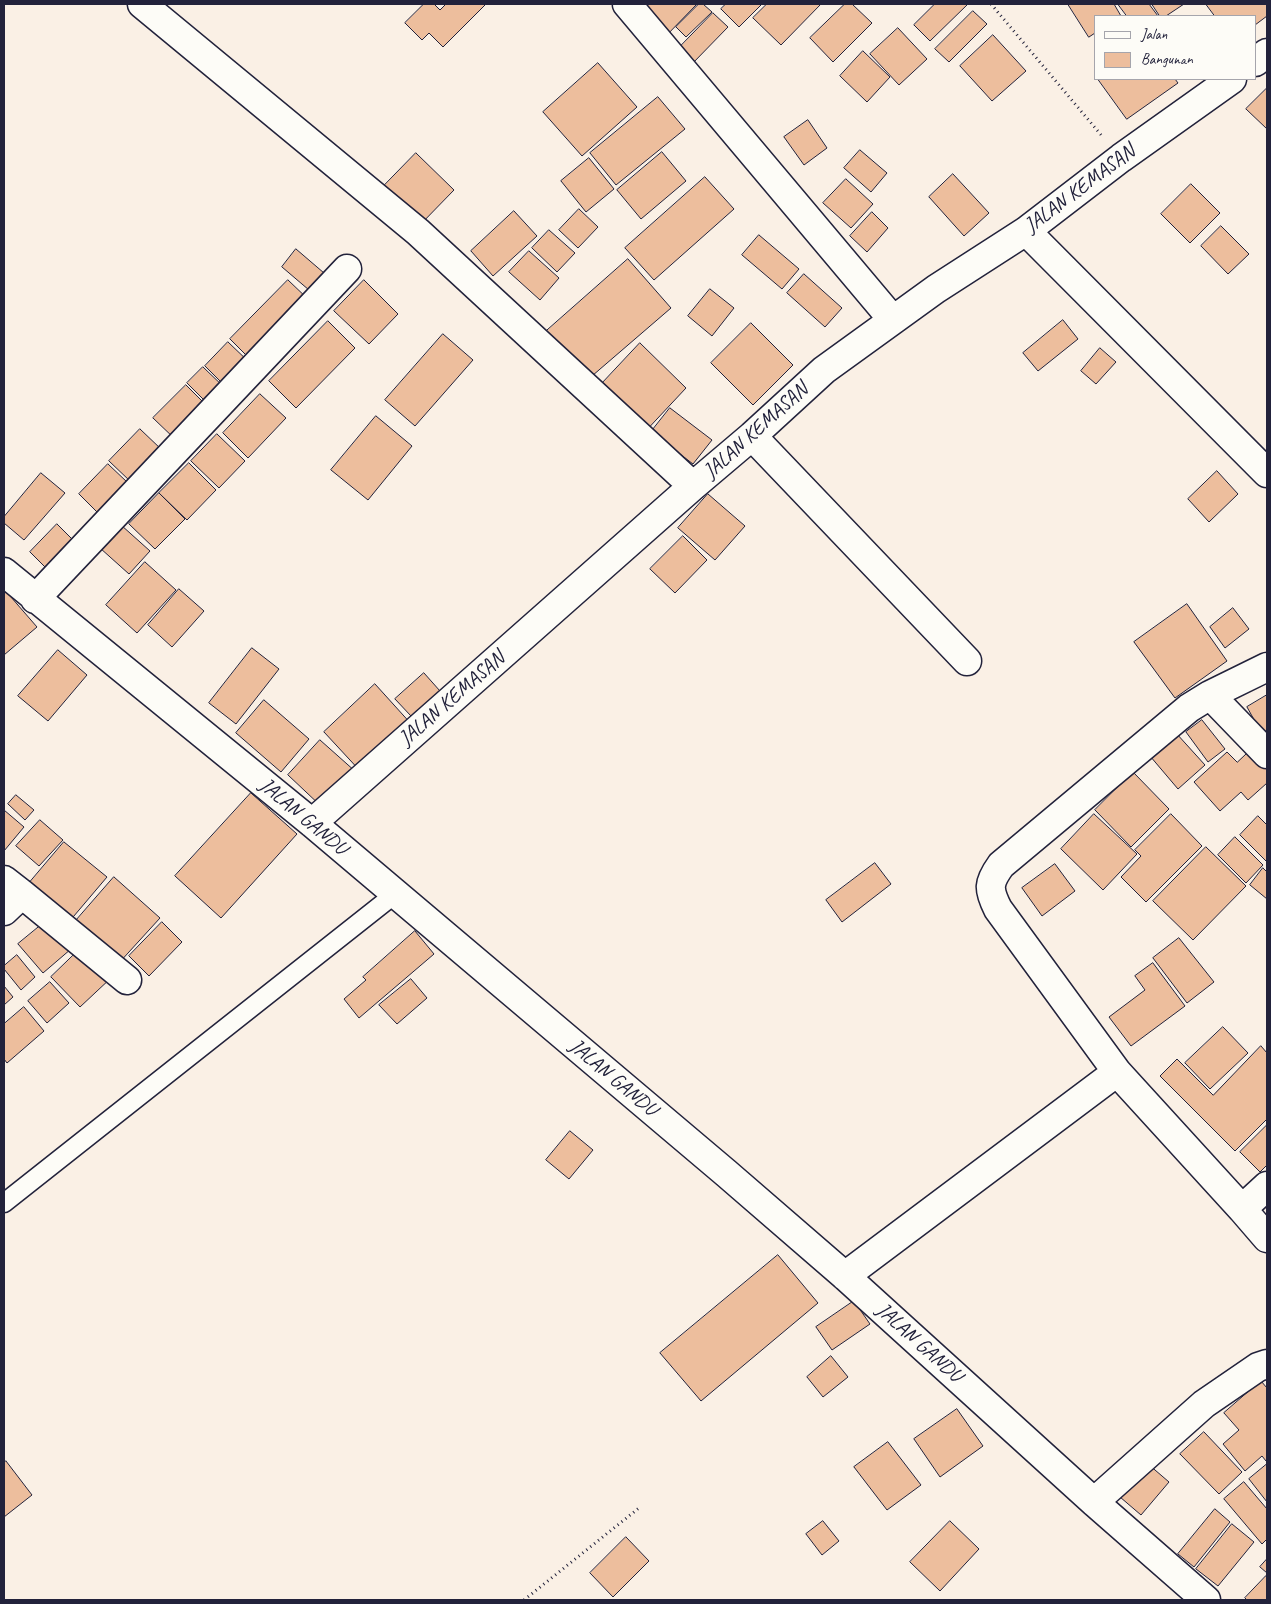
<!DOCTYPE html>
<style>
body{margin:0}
#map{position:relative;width:1271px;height:1604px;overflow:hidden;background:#faf0e5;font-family:Caveat,sans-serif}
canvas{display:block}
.frame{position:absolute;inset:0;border:5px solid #22223b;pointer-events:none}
.legend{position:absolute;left:1094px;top:15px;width:162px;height:65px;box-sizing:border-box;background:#fdfcf7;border:1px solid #a5a5ac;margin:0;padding:6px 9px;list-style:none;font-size:15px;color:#22223b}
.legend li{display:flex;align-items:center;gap:10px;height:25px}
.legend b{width:25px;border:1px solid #a5a5ac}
</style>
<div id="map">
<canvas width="1271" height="1604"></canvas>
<div class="frame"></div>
<ul class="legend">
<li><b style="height:6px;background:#fdfcf7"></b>Jalan</li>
<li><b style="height:14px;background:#edbe9d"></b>Bangunan</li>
</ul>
</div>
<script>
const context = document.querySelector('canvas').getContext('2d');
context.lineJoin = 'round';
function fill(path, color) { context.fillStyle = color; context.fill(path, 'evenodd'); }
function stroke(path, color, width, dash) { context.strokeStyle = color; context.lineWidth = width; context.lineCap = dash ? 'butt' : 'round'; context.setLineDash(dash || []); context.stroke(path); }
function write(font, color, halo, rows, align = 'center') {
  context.font = font + ' Caveat,sans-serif'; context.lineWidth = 4.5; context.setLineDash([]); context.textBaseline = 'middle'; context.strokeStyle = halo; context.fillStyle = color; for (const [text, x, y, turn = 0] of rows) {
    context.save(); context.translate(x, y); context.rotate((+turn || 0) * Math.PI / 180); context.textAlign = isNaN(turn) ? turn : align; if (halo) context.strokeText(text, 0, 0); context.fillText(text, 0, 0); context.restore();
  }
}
const building = new Path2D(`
 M424 4H434L440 10 446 4H486L443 47 429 33 422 40 405 23Z
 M647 4H697L663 39 637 14Z
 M699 4H703L712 12 686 37 676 27Z
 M726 4H762L739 27 721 9Z
 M767 4H821L781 45 753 18Z
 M845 4H852L872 23 833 62 810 38Z
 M935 4H968L930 41 914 25Z
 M1068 4H1114L1121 16H1095V33L1089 37Z
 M1118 4H1149L1158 16H1127Z
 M1152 4H1184L1166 16H1160Z
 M1206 4H1267V16L1255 25V16H1215Z
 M973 11 987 24 949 62 935 49Z
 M713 13 728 27 691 65 677 50Z
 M898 28 927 59 899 85 870 54Z
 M993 35 1026 71 992 101 960 66Z
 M863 51 890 77 867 102 840 76Z
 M598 63 637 107 582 156 543 112Z
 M1098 79H1175L1178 83 1127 119Z
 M1267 88V129L1246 109Z
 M658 97 685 129 616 185 590 153Z
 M808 120 827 148 804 165 784 137Z
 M860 150 887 173 871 192 844 168Z
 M662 152 686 181 641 219 617 190Z
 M416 153 454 190 417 228 379 191Z
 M589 158 614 189 586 212 561 181Z
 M953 174 989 213 964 236 929 197Z
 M705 177 734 209 654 280 625 248Z
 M846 179 873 204 851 228 823 203Z
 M1191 184 1220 213 1190 243 1161 214Z
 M579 209 598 227 578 248 559 230Z
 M514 211 537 236 493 276 471 251Z
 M872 212 888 228 867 252 850 236Z
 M1221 226 1249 254 1228 274 1201 246Z
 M549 230 575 253 557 272 532 248Z
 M759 235 799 269 782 289 742 255Z
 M296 249 324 273 309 290 282 267Z
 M529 251 559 278 540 300 509 272Z
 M628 259 671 308 585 382 543 334Z
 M804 274 842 308 825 327 787 293Z
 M288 280 310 301 252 361 230 339Z
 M364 280 398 314 369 344 334 311Z
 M710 289 734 308 712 336 688 316Z
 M1063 320 1078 339 1038 371 1023 353Z
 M328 321 355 348 296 408 269 381Z
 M751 323 793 365 753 405 711 363Z
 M443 334 473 360 415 426 385 400Z
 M228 342 250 363 226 387 205 366Z
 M640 343 686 388 642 435 595 391Z
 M1100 348 1116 362 1096 384 1081 371Z
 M203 367 226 389 210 406 187 383Z
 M186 385 208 407 176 440 153 418Z
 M260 394 286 418 248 458 223 433Z
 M670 408 712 440 693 464 651 432Z
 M376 416 412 446 368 500 331 470Z
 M140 429 162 450 131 482 109 461Z
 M217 434 245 461 219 488 191 461Z
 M189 463 216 490 187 520 159 493Z
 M108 464 127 482 98 513 79 494Z
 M1217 471 1238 494 1209 522 1188 499Z
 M41 473 65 493 24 540 4 523V517Z
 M159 493 185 519 155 549 129 524Z
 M708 494 745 526 715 560 678 528Z
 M57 524 77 544 50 572 30 552Z
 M121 525 150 551 129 574 100 548Z
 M683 536 707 560 675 593 650 569Z
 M145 562 176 590 137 633 106 605Z
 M4 589 37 627 4 655Z
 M179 589 204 611 172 647 148 625Z
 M1187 604 1227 661 1175 698 1134 642Z
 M1233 608 1249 629 1225 648 1210 627Z
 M252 648 279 669 236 724 209 703Z
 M58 650 87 675 48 721 18 696Z
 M424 673 440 691 411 716 395 699Z
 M375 684 413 726 362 773 324 732Z
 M1267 695V743L1247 707Z
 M264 700 309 739 281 772 236 733Z
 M1202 720 1225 749 1208 762 1186 732Z
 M1176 733 1205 765 1178 789 1150 756Z
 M320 740 356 772 323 808 288 775Z
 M1255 746 1267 759V783L1248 800 1241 792 1220 811 1194 782 1227 752 1237 762Z
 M1133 772 1169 809 1131 847 1095 810Z
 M251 793 297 834 221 918 175 876Z
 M16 795 34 810 25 820 8 804Z
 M4 810 24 827 4 851Z
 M1094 814 1137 854 1103 890 1061 849Z
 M1171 814 1202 846 1146 902 1121 877 1141 856 1135 850Z
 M1258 816 1267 825V859L1266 861 1240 835Z
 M40 820 63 840 39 866 16 846Z
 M1235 837 1263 865 1246 883 1218 855Z
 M64 842 107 877 68 923 25 888Z
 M1206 847 1246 886 1193 940 1153 901Z
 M875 863 891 884 842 922 826 900Z
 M1055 864 1075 891 1042 916 1022 888Z
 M1263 868 1267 872V899L1250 885Z
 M114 877 160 918 118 964 73 924Z
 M46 921 71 949 43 973 18 944Z
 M162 922 182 942 149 976 129 956Z
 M415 931 434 954 359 1018 344 999 366 980 363 977Z
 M1179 938 1214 982 1187 1003 1153 958Z
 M82 947 112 977 80 1007 51 977Z
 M17 955 35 977 21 990 4 969V966Z
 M1153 963 1185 1006 1131 1046 1109 1017 1145 990 1135 976Z
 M411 979 427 998 397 1024 379 1005Z
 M50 982 69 1003 47 1023 28 1001Z
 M4 986 13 997 4 1005Z
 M24 1007 44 1031 7 1063 4 1059V1024Z
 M1223 1027 1248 1053 1210 1089 1185 1063Z
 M1261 1046 1267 1053V1119L1235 1151 1160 1076 1177 1059 1213 1095Z
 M1267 1125V1165L1260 1172 1240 1152Z
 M570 1131 593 1150 569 1179 546 1160Z
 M778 1255 818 1303 701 1401 660 1353Z
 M854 1301 870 1324 832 1350 816 1327Z
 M831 1356 848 1377 823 1397 807 1377Z
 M1261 1381 1267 1388V1460L1266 1461 1262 1456 1245 1471 1223 1444 1239 1430 1224 1413Z
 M957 1409 983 1446 940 1477 914 1439Z
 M1204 1432 1242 1472 1219 1494 1180 1454Z
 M888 1442 921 1485 887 1510 854 1467Z
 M6 1461 32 1495 4 1517V1463Z
 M1148 1464 1169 1482 1141 1515 1120 1497Z
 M1267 1464V1502L1249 1479Z
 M1244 1482 1267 1509V1539L1262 1544 1224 1499Z
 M1215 1509 1230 1522 1194 1567 1178 1554Z
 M823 1521 839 1541 822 1555 806 1534Z
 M950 1521 979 1549 940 1591 910 1562Z
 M1232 1524 1254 1542 1218 1586 1196 1569Z
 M626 1537 649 1561 613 1597 590 1573Z
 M1267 1559V1573L1260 1567Z
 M1266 1576 1267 1578V1600H1247L1245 1598Z`);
fill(building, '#edbe9d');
stroke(building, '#22223b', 1);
const lane = new Path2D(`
 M4 1203 395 894`);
const street = new Path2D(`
 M142 4 418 232 693 486
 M627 4 893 320
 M1255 62 1267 53
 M1026 231 1267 473
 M752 436 967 661
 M4 572 312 823 726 1173 845 1276 1094 1502 1206 1600
 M35 599 347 269
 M1210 695 1267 667
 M312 823 693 486 752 436 824 370 936 289 1026 231 1121 158 1232 79
 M4 880 22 894 127 980
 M4 911 22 894
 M1267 1186 1242 1209 1267 1238
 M1242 1209 1117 1072 998 909C988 889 988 883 1001 865L1189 708 1210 695 1267 754
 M845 1276 1117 1072
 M1094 1502 1204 1404 1258 1367 1267 1364`);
stroke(lane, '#22223b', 21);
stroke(street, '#22223b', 31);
stroke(new Path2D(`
 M991 4 1102 136
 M524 1600 639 1508`), '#22223b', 3, [1, 4]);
stroke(lane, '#fdfcf7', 18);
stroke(street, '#fdfcf7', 28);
write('21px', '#22223b', '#fdfcf7', [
 ["JALAN KEMASAN",1080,189,-37],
 ["JALAN KEMASAN",756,431,-42],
 ["JALAN KEMASAN",452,699,-41],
 ["JALAN GANDU",303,817,40],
 ["JALAN GANDU",613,1078,40],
 ["JALAN GANDU",919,1343,42]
]);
</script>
